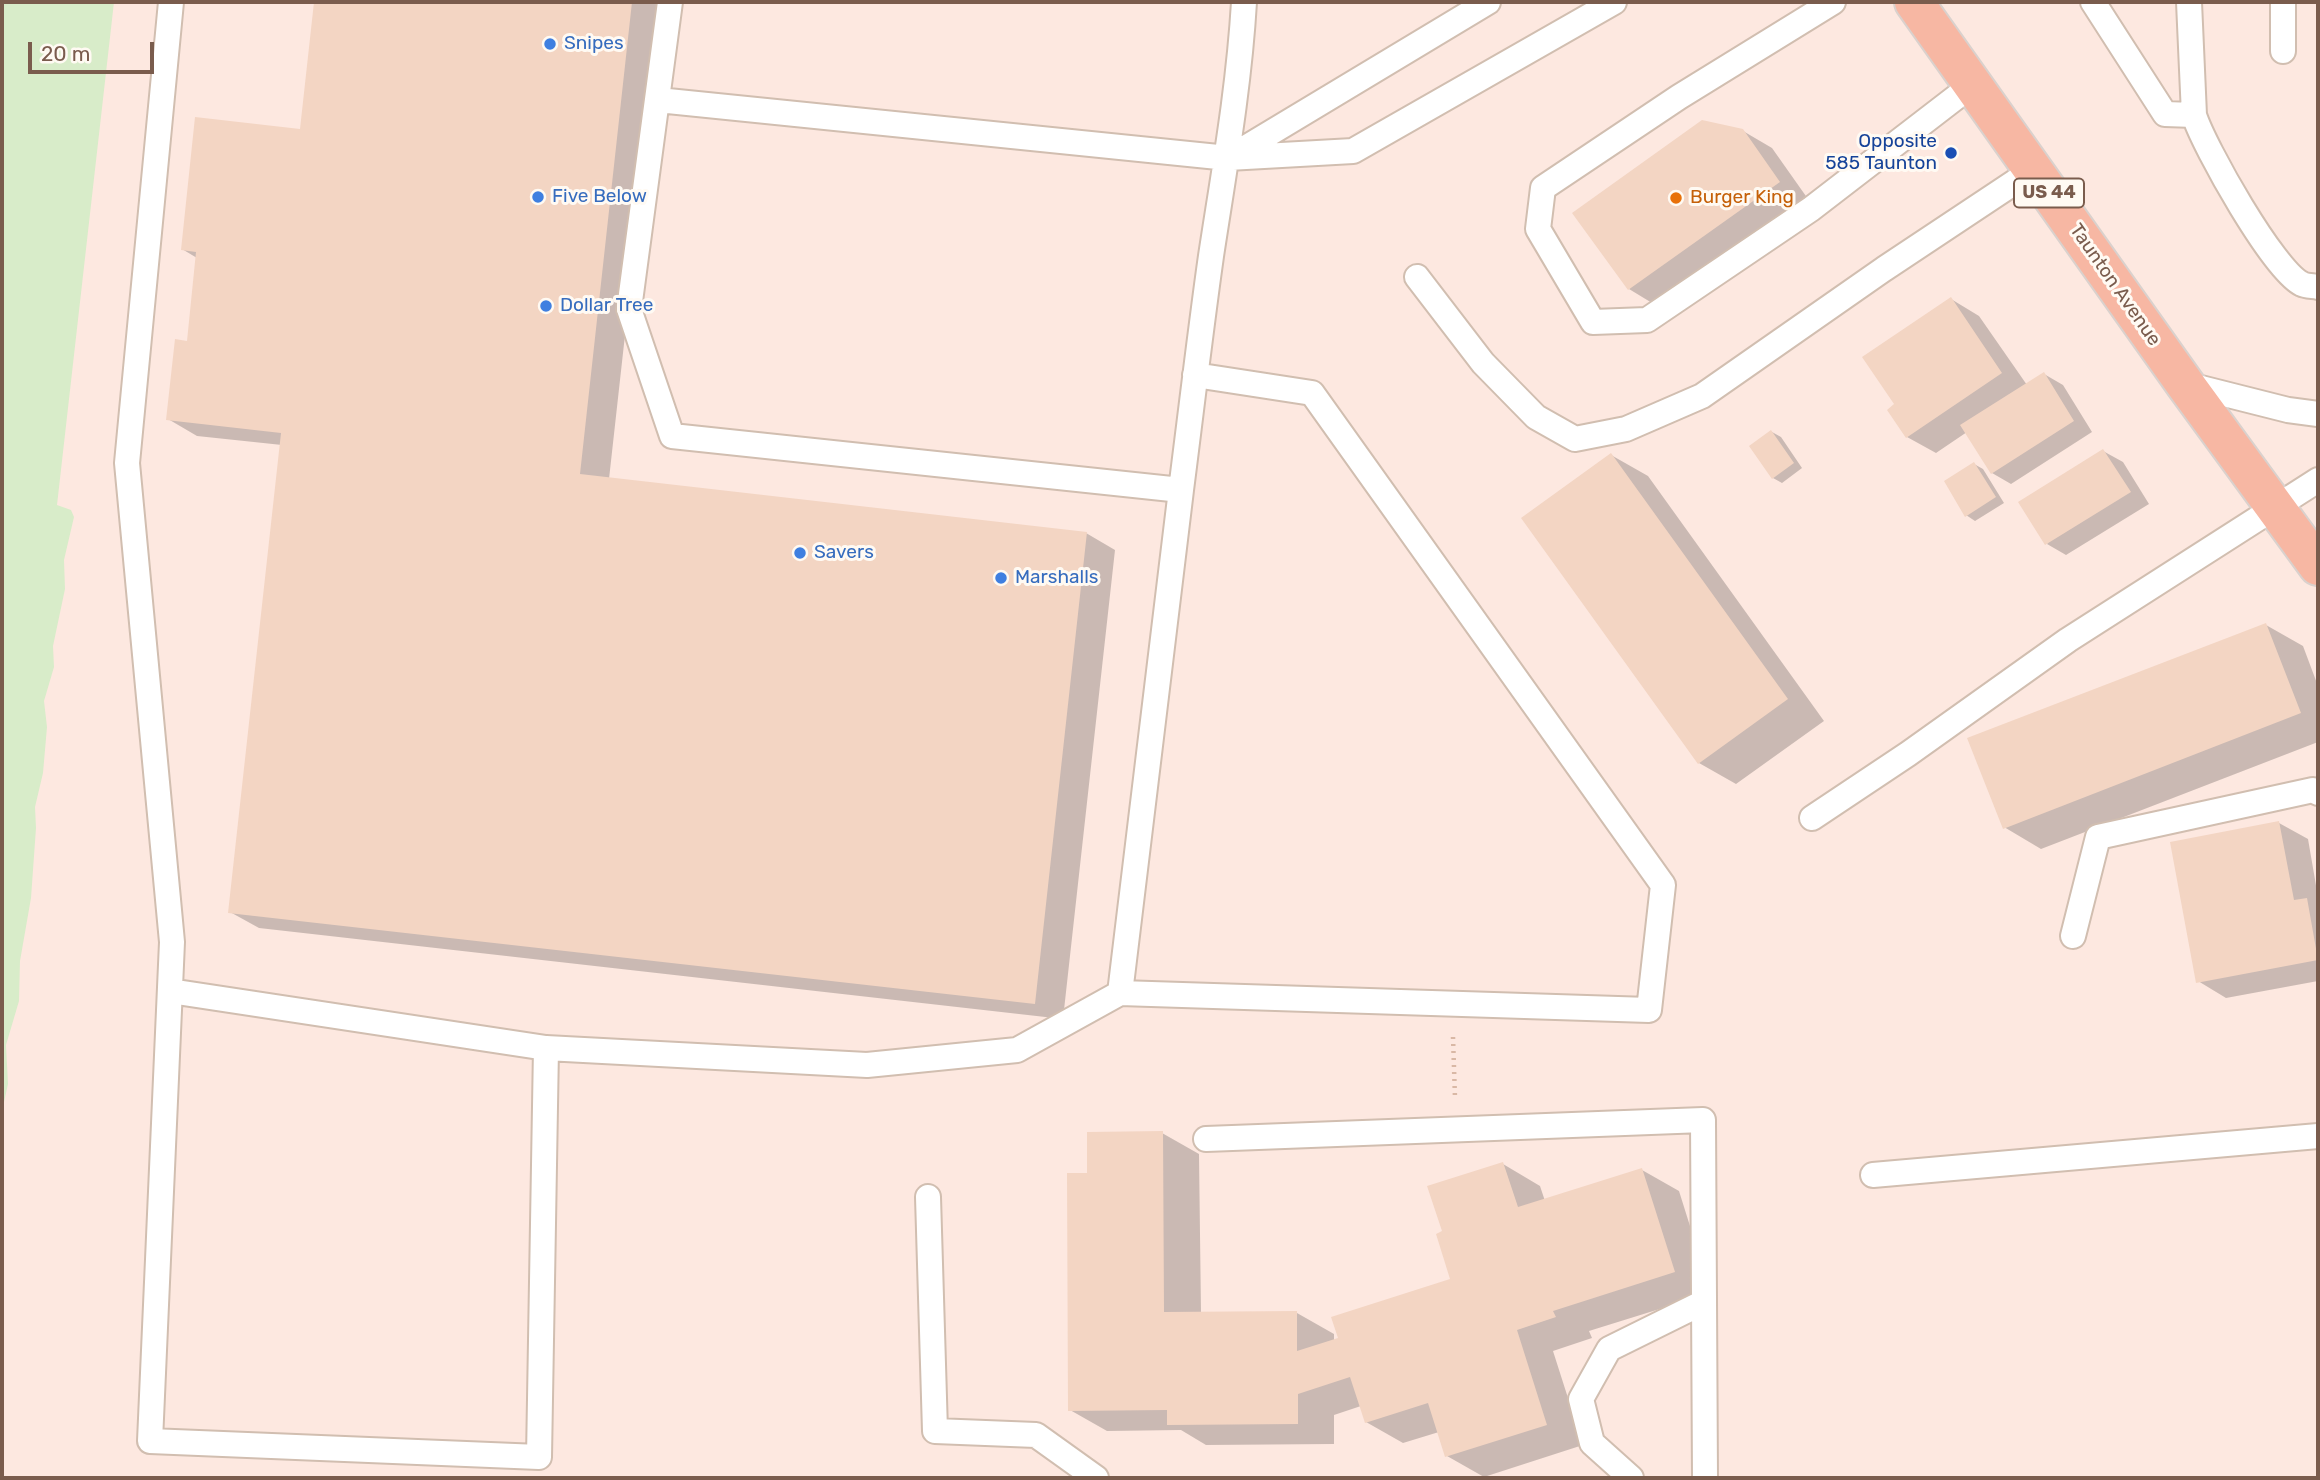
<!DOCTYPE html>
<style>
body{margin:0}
#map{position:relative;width:2320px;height:1480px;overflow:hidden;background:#fdf6ec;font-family:Rubik,sans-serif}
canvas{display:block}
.frame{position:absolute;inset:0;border:4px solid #7a5c4d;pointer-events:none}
.scale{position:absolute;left:28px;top:42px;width:126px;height:32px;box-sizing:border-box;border:4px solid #7a5c4d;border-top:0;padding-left:9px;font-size:21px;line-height:24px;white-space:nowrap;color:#7a5c4d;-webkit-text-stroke:5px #fffaf3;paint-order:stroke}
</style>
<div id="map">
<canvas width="2320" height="1480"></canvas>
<div class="frame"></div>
<div class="scale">20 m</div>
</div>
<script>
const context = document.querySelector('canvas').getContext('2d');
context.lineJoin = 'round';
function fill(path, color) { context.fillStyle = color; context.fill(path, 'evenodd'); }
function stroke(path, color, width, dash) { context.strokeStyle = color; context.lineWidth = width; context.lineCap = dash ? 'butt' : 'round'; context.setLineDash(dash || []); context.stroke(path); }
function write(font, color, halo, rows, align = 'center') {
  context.font = font + ' Rubik,sans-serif'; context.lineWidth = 6; context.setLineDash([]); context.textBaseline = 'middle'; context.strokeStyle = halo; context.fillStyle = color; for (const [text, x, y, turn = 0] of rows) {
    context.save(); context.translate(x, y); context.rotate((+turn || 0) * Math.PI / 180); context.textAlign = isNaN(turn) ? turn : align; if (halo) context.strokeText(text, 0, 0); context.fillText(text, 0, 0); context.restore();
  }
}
fill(new Path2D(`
 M78 2H2318V1478H2V880Z`), '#fde8e0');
fill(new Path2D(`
 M2 2H114L57 505 71 510 74 517 64 560 65 589 53 646 54 667 44 701 47 727 43 773 35 807 36 828 31 898 20 961 19 1001 6 1045 8 1084 2 1111Z`), '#d8ecc9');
fill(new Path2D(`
 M316 2H662L609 479 1086 533 1115 550 1063 1019 259 928 230 912 282 445 197 436 168 419 188 343 197 258 182 249 302 131Z
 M1743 131 1772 148 1808 199 1657 306 1629 289Z
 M1951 299 1979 316 2027 385 2044 374 2063 385 2092 432 2011 484 1992 473 1967 432 1936 453 1907 437 1897 405Z
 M1772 432 1781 437 1802 468 1782 483 1773 478Z
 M2103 451 2123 462 2149 504 2066 555 2047 544Z
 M1611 455 1648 476 1824 721 1736 784 1699 763Z
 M1974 464 1983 469 2004 503 1975 521 1966 515Z
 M2266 625 2303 646 2318 686V742L2041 849 2004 827Z
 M2279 823 2308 839 2318 897V981L2226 998 2198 981Z
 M1162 1133 1199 1154 1201 1313H1297L1334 1334V1341L1452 1281 1444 1232 1503 1164 1540 1186 1545 1201 1642 1170 1679 1191 1711 1293 1589 1331 1592 1338 1553 1351 1583 1445 1484 1477 1447 1456 1439 1432 1403 1443 1366 1422 1361 1406 1334 1415V1444L1206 1445 1181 1430 1107 1431 1070 1410 1088 1175Z`), '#0003');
fill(new Path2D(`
 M314 2H632L580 474 1087 532 1035 1004 228 913 281 433 166 420 175 339 187 341 196 252 181 250 195 117 300 129Z
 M1702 120 1743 129 1780 182 1628 290 1572 213Z
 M1951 297 2002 373 1906 438 1887 410 1894 404 1862 357Z
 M2044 372 2074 421 1991 474 1960 425Z
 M1771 430 1794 463 1772 479 1749 446Z
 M2103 449 2131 492 2045 545 2018 502Z
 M1611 453 1788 699 1698 764 1521 518Z
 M1974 462 1996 497 1965 517 1944 481Z
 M2266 623 2301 713 2003 829 1967 738Z
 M2279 821 2294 900 2307 898 2318 960 2196 983 2170 842Z
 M1163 1131 1164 1312 1297 1311V1351L1338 1338 1331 1317 1450 1279 1436 1234 1442 1231 1427 1186 1503 1162 1518 1207 1642 1168 1675 1272 1553 1311 1556 1317 1517 1330 1547 1425 1445 1457 1428 1403 1365 1423 1350 1377 1298 1394V1424L1167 1425V1410L1068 1411 1067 1173H1087V1132Z`), '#f3d5c3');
const lane = new Path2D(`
 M171 2 127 463 172 942 150 1441 539 1457 546 1048
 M670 2 629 309 672 436 1181 490C1191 412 1200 334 1211 256 1224 171 1239 88 1244 2
 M1833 2 1679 97 1543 188 1538 229 1593 322 1647 320 1811 209 1972 85
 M2093 2 2165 114 2194 115
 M2189 2 2194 115C2204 147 2274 271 2302 284 2306 286 2313 286 2318 287
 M2283 2V51
 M658 100 1228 158 1353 151 1614 2
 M1232 156 1488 2
 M1417 277 1483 363 1536 417 1575 439 1626 429 1702 396 1884 269 2033 170
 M2185 384 2288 410 2318 414
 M1812 818 1908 754 2068 640 2318 480
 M2073 936 2098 837 2313 790 2318 793
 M170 991 546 1048 867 1065 1017 1050 1120 993 1649 1010 1663 885 1312 393 1195 375
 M1120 993 1181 490
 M1206 1139 1703 1120 1705 1478
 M1873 1175 2318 1136
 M928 1197 935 1431 1036 1435 1096 1478
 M1631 1478 1592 1443 1581 1399 1609 1349 1704 1302`);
const highway = new Path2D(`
 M1914 2 2185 384 2318 566`);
stroke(lane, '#d1beb0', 28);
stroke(highway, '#dad1cd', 42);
stroke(new Path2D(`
 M1453 1037 1455 1098`), '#d9b8a5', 4.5, [2, 5]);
stroke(lane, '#fff', 24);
stroke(highway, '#f7b7a3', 38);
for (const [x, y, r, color] of [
 [550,44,7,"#3f7fe0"],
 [1951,153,7,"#1a4fb4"],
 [538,197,7,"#3f7fe0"],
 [1676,198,7,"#e8710a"],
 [546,306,7,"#3f7fe0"],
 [800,553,7,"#3f7fe0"],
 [1001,578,7,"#3f7fe0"]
]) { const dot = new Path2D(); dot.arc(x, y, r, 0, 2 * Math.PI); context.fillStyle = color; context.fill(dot); stroke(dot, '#fffaf3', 2.5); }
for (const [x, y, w] of [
 [2049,193,70]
]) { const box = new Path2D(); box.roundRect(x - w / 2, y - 14.5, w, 29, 5); context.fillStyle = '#fffaf3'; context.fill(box); stroke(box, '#7a5c4d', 2); }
write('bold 18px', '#7a5c4d', null, [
 ["US 44",2049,193]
]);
write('19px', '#366cbe', '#fffaf3', [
 ["Snipes",564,44],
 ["Five Below",552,197],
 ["Dollar Tree",560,306],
 ["Savers",814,553],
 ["Marshalls",1015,578]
], 'left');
write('19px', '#164399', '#fffaf3', [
 ["Opposite",1937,142],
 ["585 Taunton",1937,164]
], 'right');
write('19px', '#c56008', '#fffaf3', [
 ["Burger King",1690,198]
], 'left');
write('19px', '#7a5c4d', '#fffaf3', [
 ["Taunton Avenue",2115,285,55]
]);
</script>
